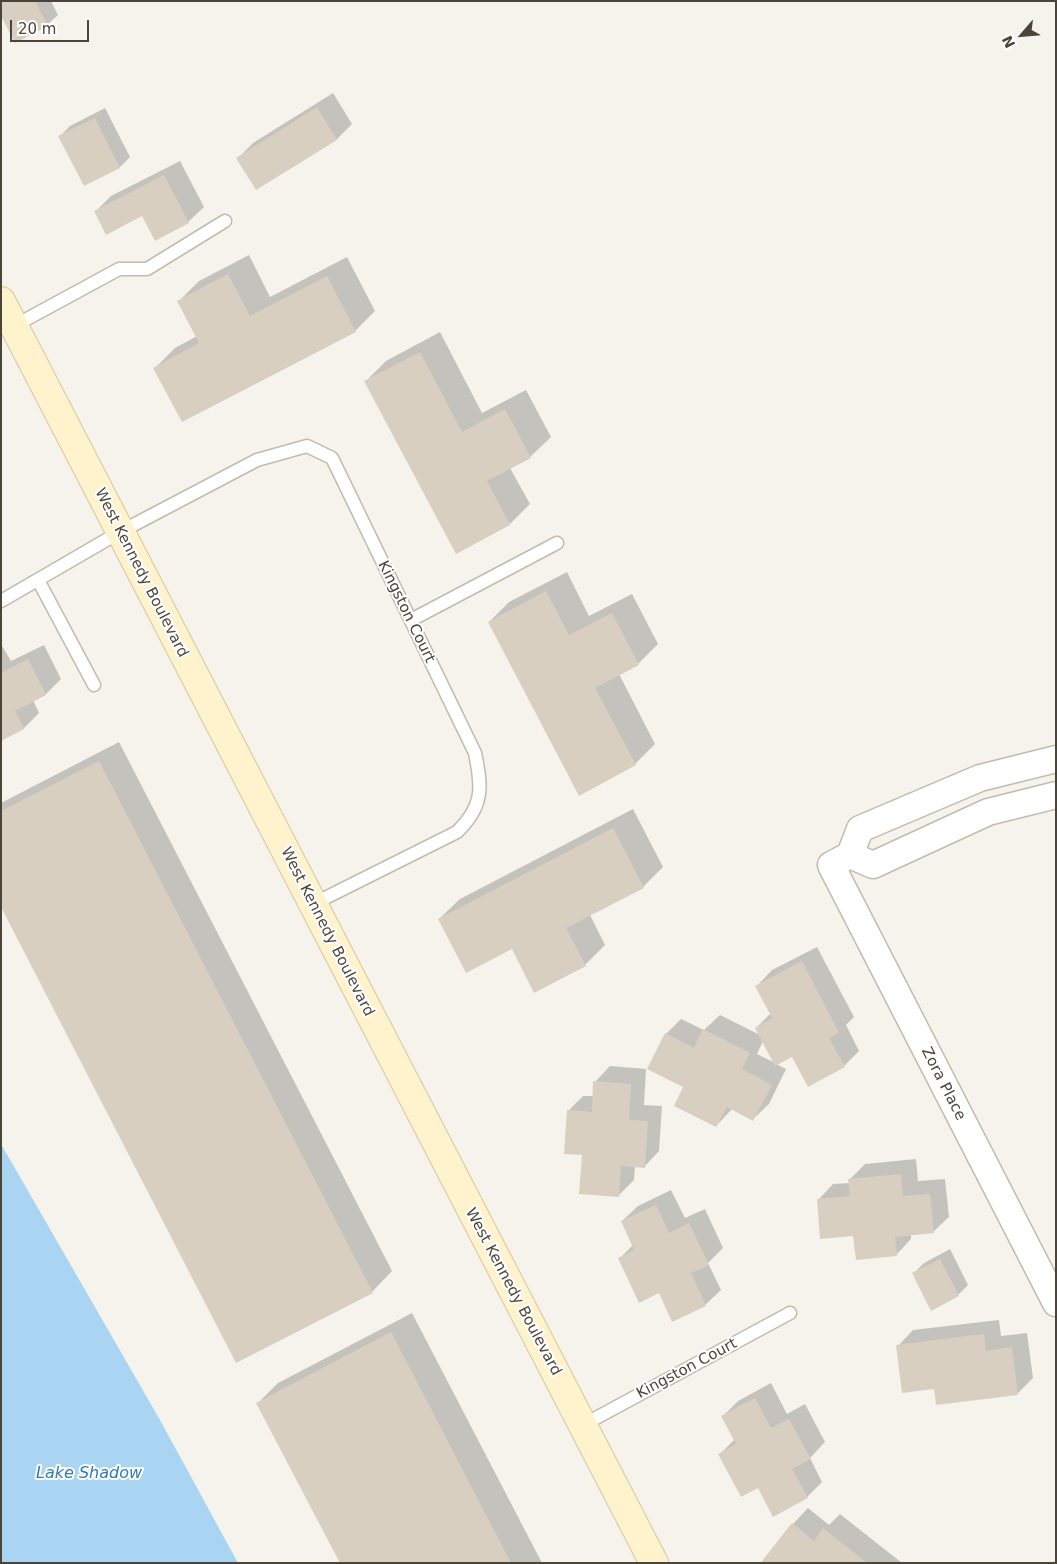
<!DOCTYPE html>
<style>
body{margin:0}
#map{position:relative;width:1057px;height:1564px;overflow:hidden;background:#f6f3ec;font-family:"DejaVu Sans",sans-serif}
canvas{display:block}
.frame{position:absolute;inset:0;border:2px solid #4b4439;pointer-events:none}
.north{position:absolute;left:997px;top:10px;width:50px;height:50px;-webkit-text-stroke:4px #fff;paint-order:stroke;rotate:243deg;font-size:14px;font-weight:700;line-height:20px;text-align:center;color:#4b4439}
.north::after{content:'';display:block;margin:auto;width:18px;height:22px;background:#4b4439;clip-path:polygon(50% 0,100% 100%,50% 72%,0 100%)}
.scale{position:absolute;left:10px;top:20px;width:79px;height:22px;box-sizing:border-box;border:2px solid #4b4439;border-top:0;padding-left:6px;font-size:15px;line-height:18px;white-space:nowrap;color:#4b4439;-webkit-text-stroke:4px #fff;paint-order:stroke}
</style>
<div id="map">
<canvas width="1057" height="1564"></canvas>
<div class="frame"></div>
<div class="north">N</div>
<div class="scale">20 m</div>
</div>
<script>
const context = document.querySelector('canvas').getContext('2d');
context.lineJoin = 'round';
function fill(path, color) { context.fillStyle = color; context.fill(path, 'evenodd'); }
function stroke(path, color, width, dash) { context.strokeStyle = color; context.lineWidth = width; context.lineCap = dash ? 'butt' : 'round'; context.setLineDash(dash || []); context.stroke(path); }
function write(font, color, halo, rows, align = 'center') {
  context.font = font + ' "DejaVu Sans",sans-serif'; context.lineWidth = 4; context.setLineDash([]); context.textBaseline = 'middle'; context.strokeStyle = halo; context.fillStyle = color; for (const [text, x, y, turn = 0] of rows) {
    context.save(); context.translate(x, y); context.rotate((+turn || 0) * Math.PI / 180); context.textAlign = isNaN(turn) ? turn : align; if (halo) context.strokeText(text, 0, 0); context.fillText(text, 0, 0); context.restore();
  }
}
fill(new Path2D(`
 M1 1144 160 1420 238 1563H1Z`), '#a9d4f2');
fill(new Path2D(`
 M1 1H51L58 15 47 25Z
 M333 93 352 124 337 139 256 189 238 158 253 143Z
 M105 108 130 157 120 167 84 185 60 136 70 126Z
 M180 161 204 207 188 222 143 215 96 211 111 196Z
 M249 255 270 297 347 257 375 311 355 331 155 368 175 348 197 336 179 301 199 281Z
 M440 332 482 413 526 390 551 437 530 457 510 468 530 504 510 524 366 381 386 361Z
 M567 572 589 616 632 594 658 644 638 664 619 674 655 744 635 764 489 622 509 602Z
 M1 644 11 661 44 645 61 679 46 694 33 700 39 713 24 728 1 740Z
 M119 742 392 1271 372 1292 1 904V803Z
 M633 809 663 867 643 887 590 915 605 945 585 965 512 947 439 919 460 899Z
 M817 947 854 1017 846 1025 859 1051 844 1066 793 1055 776 1064 786 1069 769 1104 753 1119 733 1108 716 1126 685 1087 666 1034 681 1019 704 1030 720 1015 760 1035 756 1028 771 1013 757 986 772 970ZM763 1041 775 1063 757 1054Z
 M610 1066 646 1069 644 1105 662 1106 659 1151 644 1167 635 1166 634 1180 618 1196 583 1154 568 1111 583 1096H594L595 1082Z
 M916 1159 918 1181 945 1179 949 1217 933 1232 911 1234V1239L896 1255 854 1235 818 1200 833 1184 850 1183V1179L865 1164Z
 M671 1190 685 1218 705 1209 723 1248 708 1263 721 1290 705 1305 660 1291 620 1258 633 1245 622 1221 638 1206Z
 M950 1249 968 1285 958 1295 914 1273 924 1263Z
 M412 1313 542 1563H341L258 1403 278 1383Z
 M999 1320 1001 1336 1027 1333 1033 1378 1017 1394 935 1387 898 1346 913 1330Z
 M771 1383 787 1414 805 1404 825 1442 810 1458 822 1482 807 1497 758 1486 720 1454 735 1439 723 1416 738 1401Z
 M808 1508 829 1525 840 1514 902 1563H767L793 1524Z`), '#0003');
fill(new Path2D(`
 M1 1H35L48 26 15 43 1 16Z
 M317 107 337 140 256 190 236 158Z
 M95 118 120 168 84 186 58 136Z
 M164 175 189 223 155 241 142 216 106 235 94 211Z
 M228 274 250 316 327 276 356 332 182 422 153 368 199 343 177 301Z
 M420 352 462 432 505 409 531 458 487 481 510 525 456 554 364 381Z
 M546 591 569 635 612 613 639 665 595 688 636 765 579 796 488 622Z
 M28 659 46 695 15 711 24 729 1 741V673Z
 M99 761 373 1293 236 1363 1 907V811Z
 M613 828 644 888 566 928 586 966 534 993 512 949 466 973 438 919Z
 M802 961 839 1033 829 1038 845 1067 808 1087 792 1057 775 1066 755 1028 772 1018 755 986Z
 M703 1029 750 1053 742 1069 772 1085 753 1121 727 1107 716 1127 674 1106 683 1087 647 1069 665 1033 694 1048Z
 M593 1081 631 1084 629 1120 648 1121 645 1168 621 1166 619 1197 579 1194 582 1155 564 1154 567 1110 592 1112Z
 M901 1174 903 1196 930 1194 934 1233 895 1237 897 1256 856 1260 853 1236 820 1239 817 1199 850 1196 848 1179Z
 M656 1205 669 1233 689 1223 709 1265 691 1273 706 1306 672 1322 659 1293 639 1303 618 1258 634 1250 621 1221Z
 M940 1259 959 1296 931 1311 912 1273Z
 M391 1332 511 1563H340L256 1403Z
 M984 1334 986 1351 1012 1347 1018 1395 936 1405 934 1389 902 1393 896 1345Z
 M755 1398 771 1428 789 1419 811 1459 792 1469 808 1498 773 1517 758 1488 741 1497 718 1454 736 1444 721 1416Z
 M792 1523 814 1541 823 1528 867 1563H764L762 1561Z`), '#d8cfc1');
const lane = new Path2D(`
 M14 326 119 269H147L225 221
 M38 580 94 685
 M1 601 120 532 257 460 307 446 332 458 475 753C482 787 484 806 457 832L313 904
 M411 620 557 543
 M583 1425 790 1313`);
const street = new Path2D(`
 M1056 759 980 778 860 829 850 855 831 865 1056 1303
 M850 855 873 865 988 812 1056 795`);
const secondary = new Path2D(`
 M1 301 654 1563`);
stroke(lane, '#c2bbae', 15);
stroke(street, '#c2bbae', 29);
stroke(secondary, '#d6c79b', 30);
stroke(lane, '#fff', 12);
stroke(street, '#fff', 26);
stroke(secondary, '#fff3cd', 28);
write('15px', '#4b4439', '#fff', [
 ["West Kennedy Boulevard",141,573,63],
 ["Kingston Court",406,612,64],
 ["West Kennedy Boulevard",327,932,63],
 ["Zora Place",943,1084,63],
 ["West Kennedy Boulevard",513,1292,62],
 ["Kingston Court",687,1369,-28]
]);
write('italic 16px', '#2e7ab2', '#fff', [
 ["Lake Shadow",89,1474]
]);
</script>
